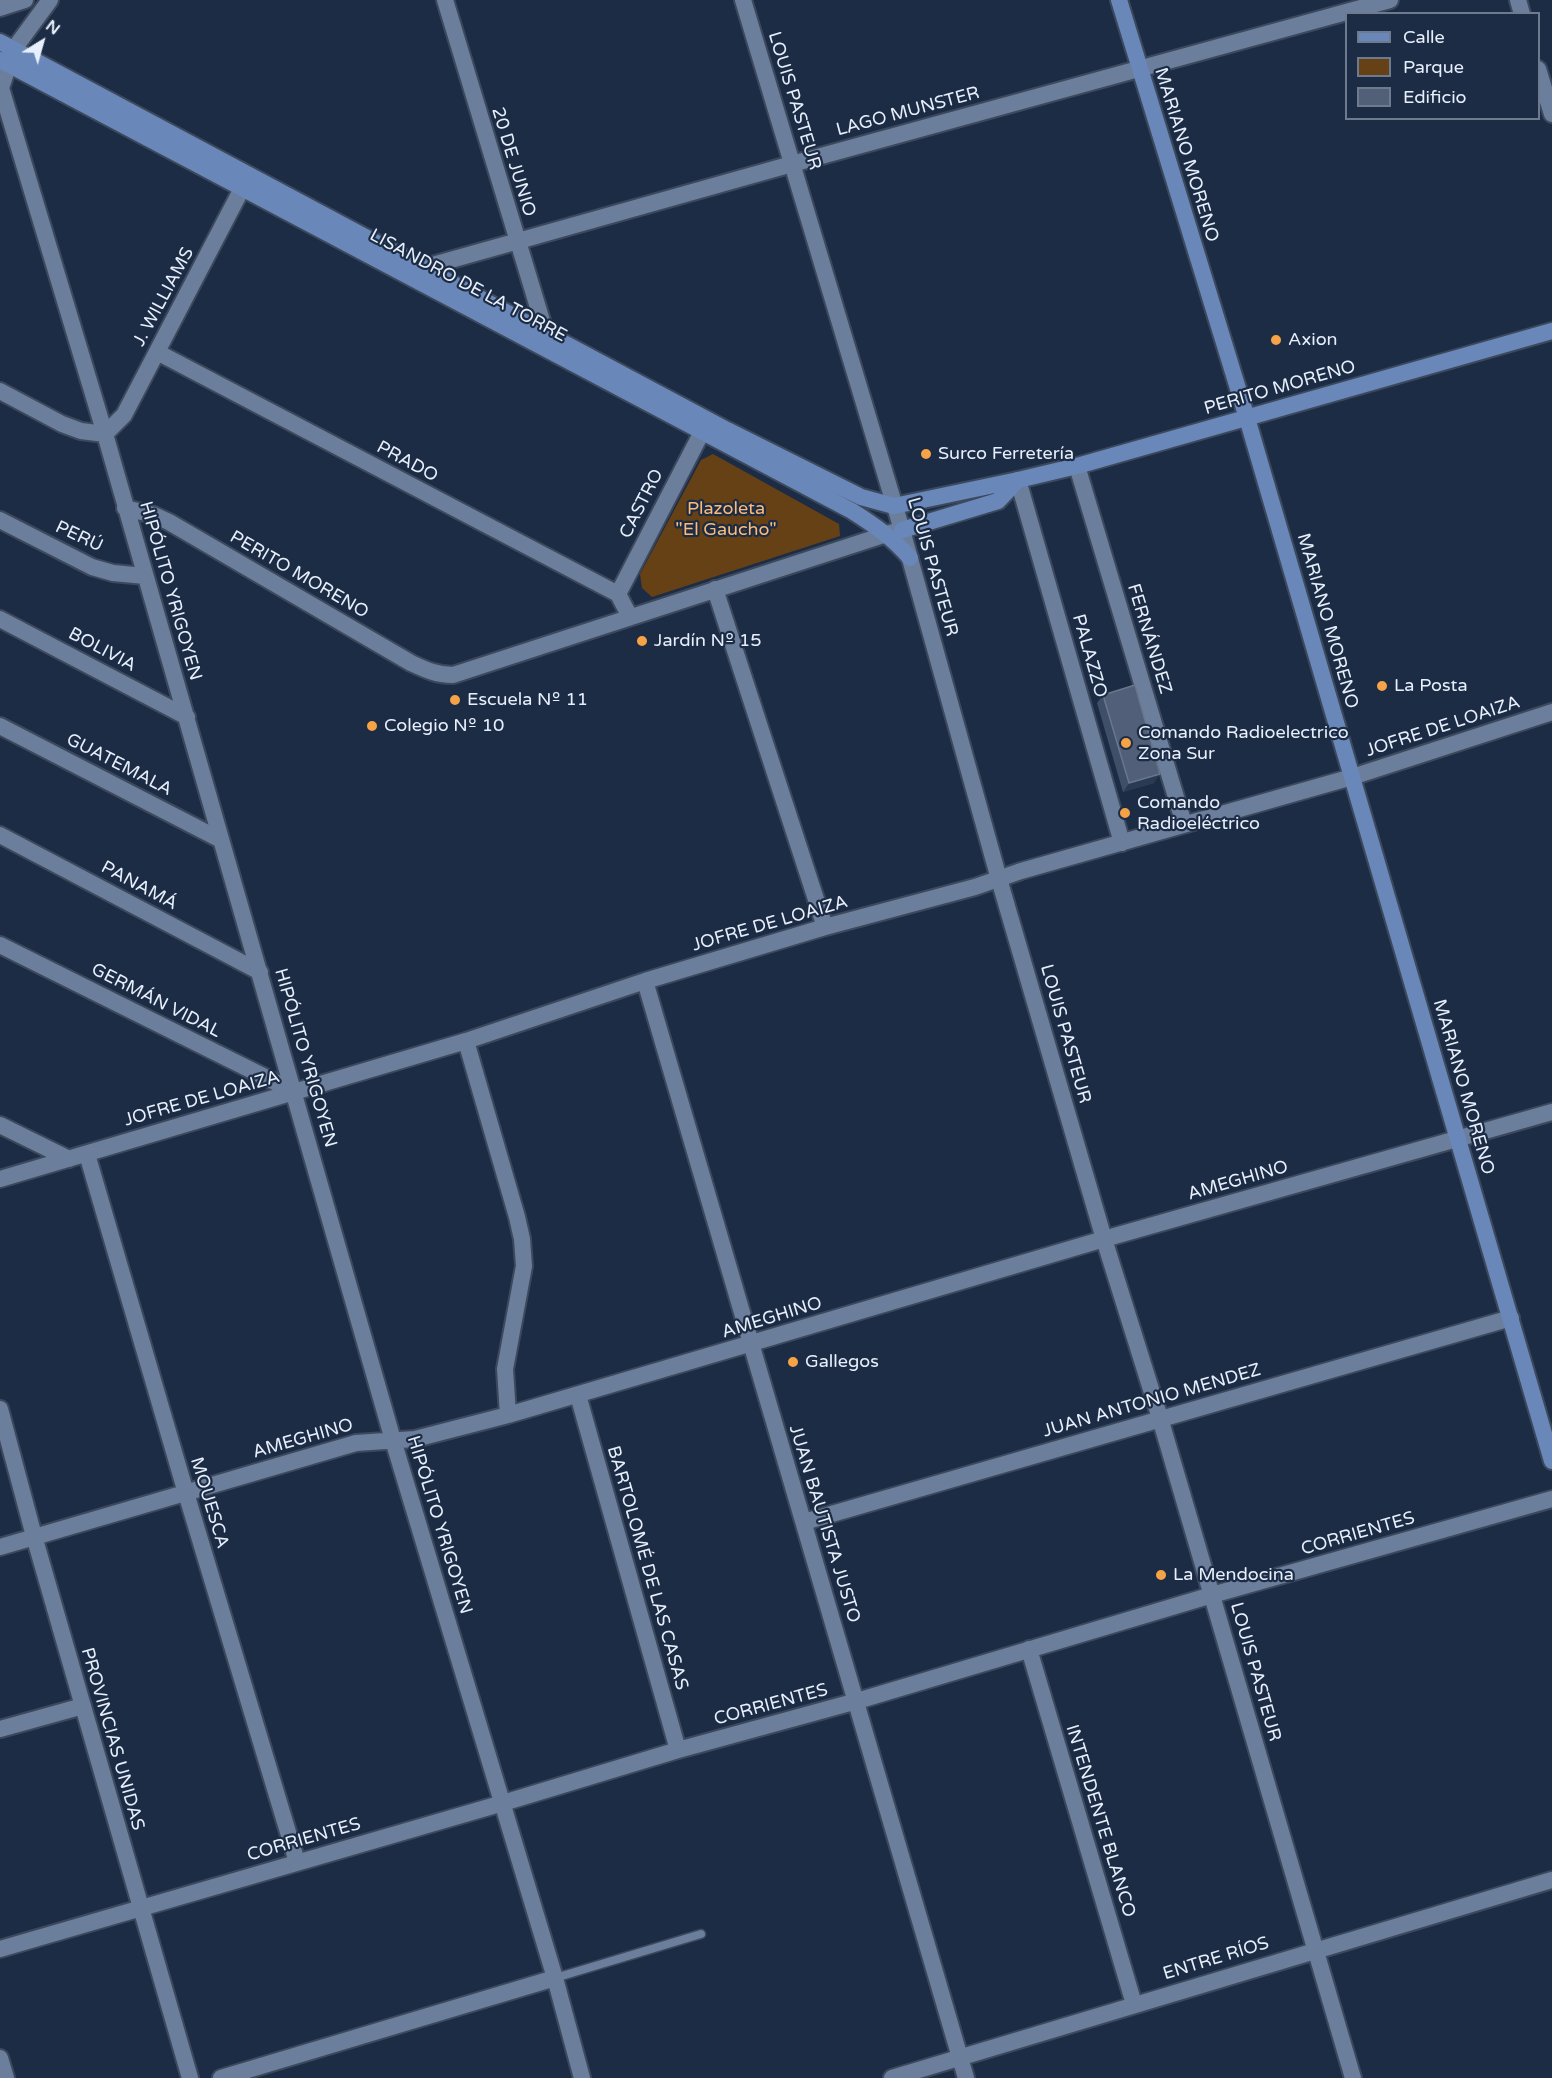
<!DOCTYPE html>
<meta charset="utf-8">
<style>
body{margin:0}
#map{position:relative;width:1552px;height:2078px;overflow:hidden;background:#1d2c45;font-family:"Varela Round",sans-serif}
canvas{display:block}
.legend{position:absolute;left:1345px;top:12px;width:195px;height:108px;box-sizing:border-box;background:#1d2c45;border:2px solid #6e7a8e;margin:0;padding:8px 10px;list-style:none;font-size:18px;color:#e7effc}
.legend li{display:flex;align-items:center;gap:12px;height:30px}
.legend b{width:30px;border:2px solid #6e7a8e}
.north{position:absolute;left:12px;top:12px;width:60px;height:60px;-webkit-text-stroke:4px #1d2c45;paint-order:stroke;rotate:37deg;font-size:16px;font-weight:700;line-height:24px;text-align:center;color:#e7effc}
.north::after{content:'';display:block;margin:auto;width:21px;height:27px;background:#e7effc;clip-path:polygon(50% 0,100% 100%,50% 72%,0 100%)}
</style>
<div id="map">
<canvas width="1552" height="2078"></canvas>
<ul class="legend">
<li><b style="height:8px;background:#6988b9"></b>Calle</li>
<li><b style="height:16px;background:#664116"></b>Parque</li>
<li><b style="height:16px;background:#516078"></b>Edificio</li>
</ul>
<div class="north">N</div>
</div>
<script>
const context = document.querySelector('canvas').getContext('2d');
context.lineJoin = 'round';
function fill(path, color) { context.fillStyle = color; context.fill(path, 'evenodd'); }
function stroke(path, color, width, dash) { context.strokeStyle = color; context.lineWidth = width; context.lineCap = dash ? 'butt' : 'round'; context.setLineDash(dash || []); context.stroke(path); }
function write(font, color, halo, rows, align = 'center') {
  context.font = font + ' "Varela Round",sans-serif'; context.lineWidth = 4.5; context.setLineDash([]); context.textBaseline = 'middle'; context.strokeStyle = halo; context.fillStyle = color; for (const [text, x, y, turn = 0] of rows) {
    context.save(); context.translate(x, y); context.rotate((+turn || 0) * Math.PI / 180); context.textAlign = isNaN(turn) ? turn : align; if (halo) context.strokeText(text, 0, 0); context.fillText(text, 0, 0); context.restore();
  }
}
fill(new Path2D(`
 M713 454 839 524 840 536 652 597 642 588 640 574 701 460Z`), '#664116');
const service = new Path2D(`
 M555 1978 701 1934`);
const minor = new Path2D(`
 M50 0 14 49 1 88 105 434 393 1440 555 1978 582 2078
 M445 0 546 334
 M1518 0 1522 14
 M0 8 25 0
 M1538 69 1552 114
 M415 270 792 164 1390 0
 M157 352 618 594 630 617
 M0 391 62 424 81 431 105 434 124 415 248 177
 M1077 466 1184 824
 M1018 480 1122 843
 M125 508 154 515 169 522 411 663C426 670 437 675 453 675L896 531
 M0 520 92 567 113 573 145 576
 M715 589 825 927
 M618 594 702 432
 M0 619 187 717
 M0 726 221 840
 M0 835 260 972
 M0 945 295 1092
 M645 981 966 2078
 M466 1041 517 1217 522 1239 524 1266 505 1369 508 1415
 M0 1125 69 1159
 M87 1154 186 1493 297 1862
 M0 1179 466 1041 645 981 825 927 975 887 1021 871 1352 777 1552 712
 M578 1395 678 1750
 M0 1409 34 1536 190 2078
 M804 1522 1511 1318
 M0 1547 356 1443 415 1439 508 1415 1104 1239 1552 1112
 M1029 1649 1134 2004
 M0 1729 83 1706
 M0 1949 503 1803 678 1750 857 1701 1212 1595 1552 1499
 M0 2058 6 2078
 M221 2078 555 1978
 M892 2078 1552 1880`);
const tertiary = new Path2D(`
 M743 0 902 530 999 879 1104 1239 1160 1418 1353 2078`);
const secondary = new Path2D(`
 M1119 0 1247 418 1552 1461
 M0 42 727 430 861 497 894 506 1018 480 1077 466 1552 331
 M0 60 852 511C874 525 893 538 910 558
 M902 530 998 501 1018 480`);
stroke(service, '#3c495d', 11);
stroke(minor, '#3c495d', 20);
stroke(tertiary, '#3c495d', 20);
stroke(secondary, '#3c495d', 20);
stroke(service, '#6b7e9b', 8);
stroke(minor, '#6b7e9b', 16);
stroke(tertiary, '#6b7e9b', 16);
stroke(secondary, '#6988b9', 16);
fill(new Path2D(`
 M1103 695 1154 783 1123 792 1097 703Z`), '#3f4f68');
fill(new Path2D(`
 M1160 774 1154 783 1123 792 1129 783Z`), '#2a3a53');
const building = new Path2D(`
 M1135 685 1160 774 1129 783 1103 695Z`);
fill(building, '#516078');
stroke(building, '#68778d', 1.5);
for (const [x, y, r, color] of [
 [1276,340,6,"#f5a346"],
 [926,454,6,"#f5a346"],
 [642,641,6,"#f5a346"],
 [1382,686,6,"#f5a346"],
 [455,700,6,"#f5a346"],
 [372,726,6,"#f5a346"],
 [1126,743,6,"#f5a346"],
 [1125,813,6,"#f5a346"],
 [793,1362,6,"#f5a346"],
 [1161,1575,6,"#f5a346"]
]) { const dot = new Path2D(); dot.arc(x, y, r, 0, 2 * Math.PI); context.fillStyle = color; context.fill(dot); stroke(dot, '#1d2c45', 2); }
write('18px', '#e7effc', '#1d2c45', [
 ["LOUIS PASTEUR",794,101,73],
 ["LAGO MUNSTER",908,112,-15],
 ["MARIANO MORENO",1186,155,73],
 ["20 DE JUNIO",513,162,73],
 ["LISANDRO DE LA TORRE",468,286,28],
 ["J. WILLIAMS",164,297,-62],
 ["PERITO MORENO",1280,388,-16],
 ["PRADO",407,462,28],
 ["CASTRO",642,504,-63],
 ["PERÚ",79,537,25],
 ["LOUIS PASTEUR",932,567,74],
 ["PERITO MORENO",299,575,30],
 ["HIPÓLITO YRIGOYEN",170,591,74],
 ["MARIANO MORENO",1327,621,74],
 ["FERNÁNDEZ",1149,639,73],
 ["BOLIVIA",102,650,28],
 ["PALAZZO",1089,656,74],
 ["JOFRE DE LOAIZA",1443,727,-18],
 ["GUATEMALA",119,765,27],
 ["PANAMÁ",139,886,28],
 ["JOFRE DE LOAIZA",770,924,-16],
 ["GERMÁN VIDAL",156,1001,27],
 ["LOUIS PASTEUR",1065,1034,74],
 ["HIPÓLITO YRIGOYEN",305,1058,74],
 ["MARIANO MORENO",1463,1087,74],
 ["JOFRE DE LOAIZA",202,1099,-16],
 ["AMEGHINO",1238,1181,-16],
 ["AMEGHINO",772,1318,-17],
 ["JUAN ANTONIO MENDEZ",1152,1401,-16],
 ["AMEGHINO",303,1439,-16],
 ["MOUESCA",209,1503,73],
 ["JUAN BAUTISTA JUSTO",824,1524,73],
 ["HIPÓLITO YRIGOYEN",439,1525,73],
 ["CORRIENTES",1358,1534,-16],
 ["BARTOLOMÉ DE LAS CASAS",647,1568,74],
 ["LOUIS PASTEUR",1255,1672,74],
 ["CORRIENTES",771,1705,-15],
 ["PROVINCIAS UNIDAS",112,1739,74],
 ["INTENDENTE BLANCO",1100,1821,73],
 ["CORRIENTES",304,1840,-16],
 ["ENTRE RÍOS",1216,1959,-17]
]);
write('18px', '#e7effc', '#1d2c45', [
 ["Axion",1288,340],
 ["Surco Ferretería",938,454],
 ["Jardín Nº 15",654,641],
 ["La Posta",1394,686],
 ["Escuela Nº 11",467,700],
 ["Colegio Nº 10",384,726],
 ["Comando Radioelectrico",1138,733],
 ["Zona Sur",1138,754],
 ["Comando",1137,803],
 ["Radioeléctrico",1137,824],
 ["Gallegos",805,1362],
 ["La Mendocina",1173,1575]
], 'left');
write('18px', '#fcba77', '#1d2c45', [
 ["Plazoleta",726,509],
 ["\"El Gaucho\"",726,530]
]);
</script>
